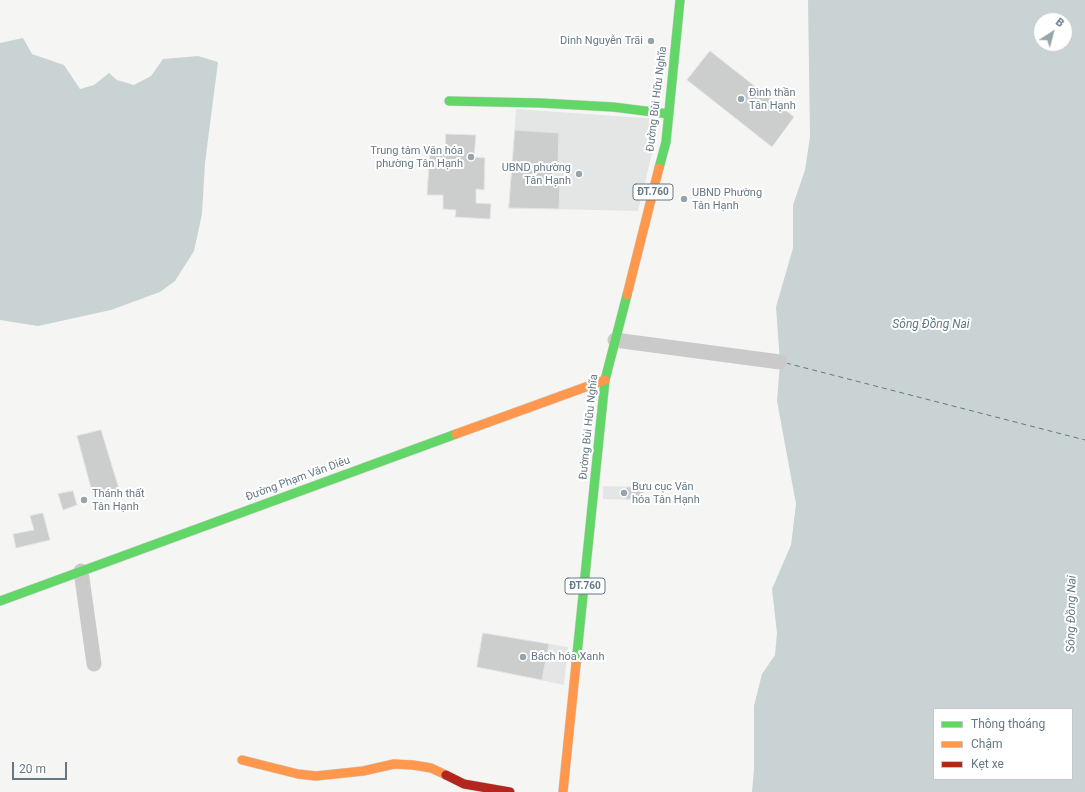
<!DOCTYPE html>
<meta charset="utf-8">
<style>
body{margin:0}
#map{position:relative;width:1085px;height:792px;overflow:hidden;background:#f5f5f4;font-family:Roboto,sans-serif}
canvas{display:block}
.legend{position:absolute;left:933px;top:708px;width:140px;height:72px;box-sizing:border-box;background:#fff;border:1px solid #c1c9ce;margin:0;padding:5px 7px;list-style:none;font-size:12px;color:#657884}
.legend li{display:flex;align-items:center;gap:8px;height:20px}
.legend b{width:20px;border:1px solid #c1c9ce}
.north{position:absolute;left:1033px;top:12px;width:40px;height:40px;box-sizing:border-box;background:#fff;border:1px solid #c1c9ce;border-radius:50%;rotate:36deg;font-size:11px;font-weight:700;line-height:16px;text-align:center;color:#657884}
.north::after{content:'';display:block;margin:auto;width:14px;height:18px;background:#97a4ab;clip-path:polygon(50% 0,100% 100%,50% 72%,0 100%)}
.scale{position:absolute;left:12px;top:762px;width:55px;height:18px;box-sizing:border-box;border:2px solid #657884;border-top:0;padding-left:5px;font-size:12px;line-height:14px;white-space:nowrap;color:#657884;-webkit-text-stroke:3px #fff;paint-order:stroke}
</style>
<div id="map">
<canvas width="1085" height="792"></canvas>
<ul class="legend">
<li><b style="height:5px;background:#63d668"></b>Thông thoáng</li>
<li><b style="height:5px;background:#ff974d"></b>Chậm</li>
<li><b style="height:5px;background:#b3261e"></b>Kẹt xe</li>
</ul>
<div class="north">B</div>
<div class="scale">20 m</div>
</div>
<script>
const context = document.querySelector('canvas').getContext('2d');
context.lineJoin = 'round';
function fill(path, color) { context.fillStyle = color; context.fill(path, 'evenodd'); }
function stroke(path, color, width, dash) { context.strokeStyle = color; context.lineWidth = width; context.lineCap = dash ? 'butt' : 'round'; context.setLineDash(dash || []); context.stroke(path); }
function write(font, color, halo, rows, align = 'center') {
  context.font = font + ' Roboto,sans-serif'; context.lineWidth = 4; context.setLineDash([]); context.textBaseline = 'middle'; context.strokeStyle = halo; context.fillStyle = color; for (const [text, x, y, turn = 0] of rows) {
    context.save(); context.translate(x, y); context.rotate((+turn || 0) * Math.PI / 180); context.textAlign = isNaN(turn) ? turn : align; if (halo) context.strokeText(text, 0, 0); context.fillText(text, 0, 0); context.restore();
  }
}
fill(new Path2D(`
 M516 109 658 119 655 141 638 211 509 208Z
 M603 486 644 487V500L603 499Z
 M483 633 568 647 564 685 477 667Z`), '#e4e5e5');
fill(new Path2D(`
 M808 0H1085V792H752L754 769V706L762 674 775 655 777 633 772 589 791 545 796 504 777 401 780 362 776 307 793 248V205L805 170 810 137ZM1041 20H1065V44H1041ZM934 709H1072V779H934Z
 M23 38 32 54 64 65 80 89 94 85 109 73 117 80 134 85 151 76 163 59 198 56 218 62 205 163 202 214 194 251 175 281 160 292 111 310 38 326 0 320V43Z`), '#c9d3d4');
stroke(new Path2D(`
 M786 363 1085 440`), '#617a80', 1, [5, 4]);
const building = new Path2D(`
 M710 51 794 117 772 147 687 80Z
 M515 130 559 133 558 162H553L552 183 560 184 559 209 509 208Z
 M446 134 476 135 474 157 485 158 484 190 476 189V203L491 204 490 219 455 217 456 210 443 209V195H427L430 150 445 151Z
 M101 430 120 492 94 499 77 436Z
 M627 487H644V500L626 499Z
 M73 491 77 505 63 510 58 494Z
 M43 513 50 540 16 548 13 534 34 530 30 516Z
 M483 633 549 644 542 680 477 667Z`);
fill(building, '#cccece');
stroke(building, '#e4e4e4', 1);
const fast = new Path2D(`
 M449 101 541 103 613 107 669 114
 M659 168 666 142 680 0
 M0 601 456 434
 M576 664 605 380 627 295`);
const slow = new Path2D(`
 M627 295 659 168
 M456 434 605 380
 M242 760 298 774 316 776 363 771 394 764 413 765 431 768 446 775
 M563 792 576 664`);
const jam = new Path2D(`
 M446 775 464 784 510 792`);
stroke(fast, '#d2d3d4', 10);
stroke(slow, '#d2d3d4', 10);
stroke(jam, '#d2d3d4', 10);
stroke(new Path2D(`
 M615 340 780 362
 M81 571 94 664`), '#cacacb', 15);
stroke(fast, '#63d668', 9);
stroke(slow, '#ff974d', 9);
stroke(jam, '#b3261e', 9);
for (const [x, y, r, color] of [
 [651,41,4,"#97a4ab"],
 [741,99,4,"#97a4ab"],
 [471,157,4,"#97a4ab"],
 [579,174,4,"#97a4ab"],
 [684,199,4,"#97a4ab"],
 [624,493,4,"#97a4ab"],
 [84,500,4,"#97a4ab"],
 [523,657,4,"#97a4ab"]
]) { const dot = new Path2D(); dot.arc(x, y, r, 0, 2 * Math.PI); context.fillStyle = color; context.fill(dot); stroke(dot, '#fff', 1.5); }
for (const [x, y, w] of [
 [653,192,40],
 [585,586,40]
]) { const box = new Path2D(); box.roundRect(x - w / 2, y - 8, w, 16, 3); context.fillStyle = '#fff'; context.fill(box); stroke(box, '#657884', 1); }
write('bold 10px', '#657884', null, [
 ["ĐT.760",653,192],
 ["ĐT.760",585,586]
]);
write('11px', '#657884', '#fff', [
 ["Dinh Nguyễn Trãi",643,41,"right"],
 ["Đình thần",749,93],
 ["Tân Hạnh",749,106],
 ["Trung tâm Văn hóa",463,151,"right"],
 ["phường Tân Hạnh",463,164,"right"],
 ["UBND phường",571,168,"right"],
 ["Tân Hạnh",571,181,"right"],
 ["UBND Phường",692,193],
 ["Tân Hạnh",692,206],
 ["Bưu cục Văn",632,487],
 ["hóa Tân Hạnh",632,500],
 ["Thánh thất",92,494],
 ["Tân Hạnh",92,507],
 ["Bách hóa Xanh",531,657]
], 'left');
write('11px', '#657884', '#fff', [
 ["Đường Bùi Hữu Nghĩa",657,99,-83],
 ["Đường Bùi Hữu Nghĩa",589,427,-84],
 ["Đường Phạm Văn Diêu",298,479,-20]
]);
write('italic 12px', '#617a80', '#fff', [
 ["Sông Đồng Nai",931,325],
 ["Sông Đồng Nai",1072,614,-89]
]);
</script>
